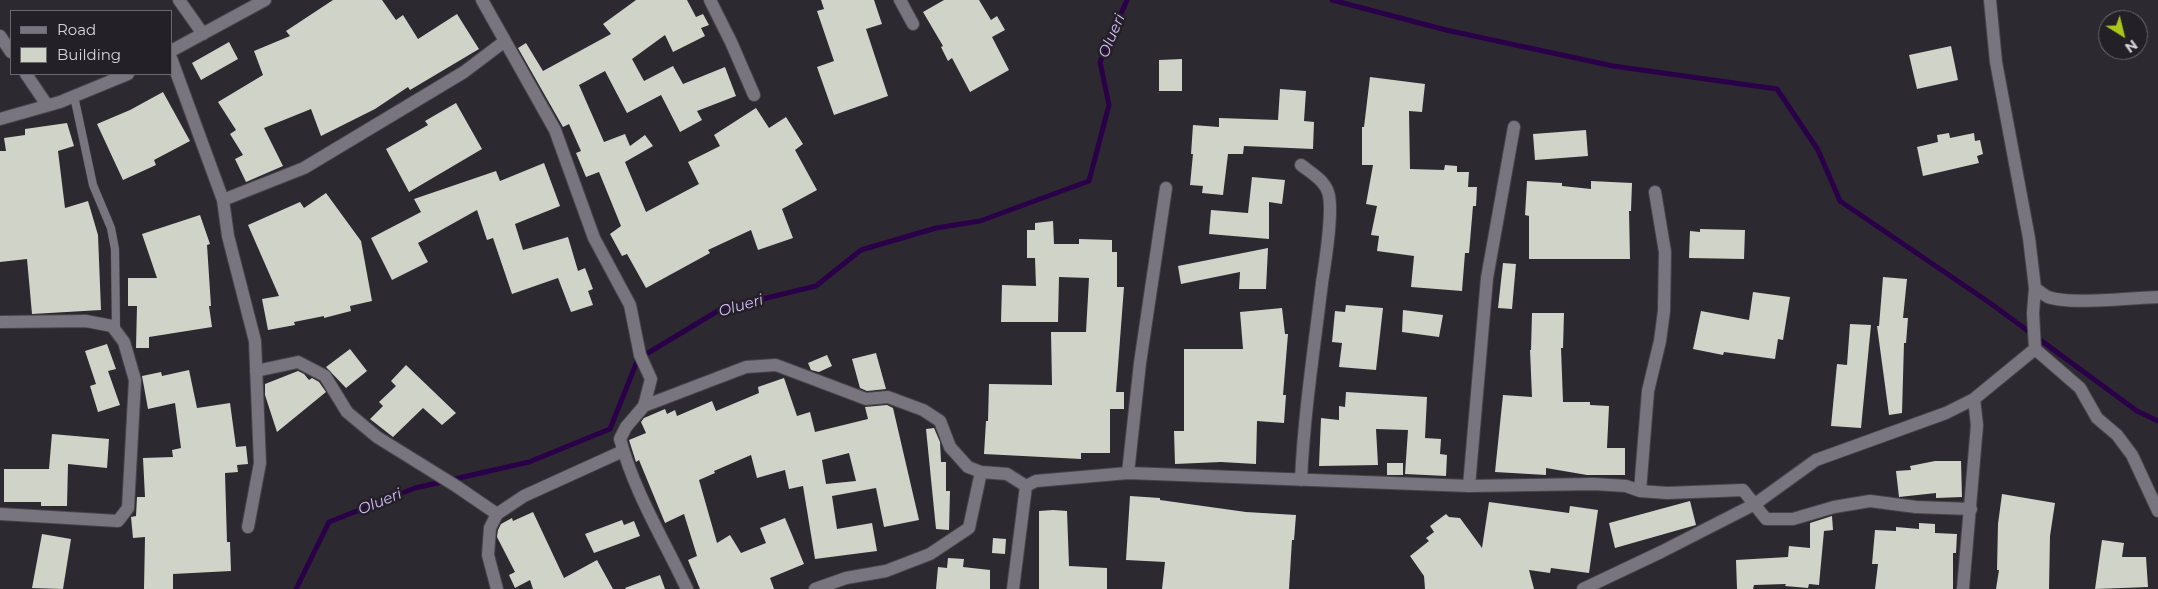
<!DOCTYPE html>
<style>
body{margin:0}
#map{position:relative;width:2158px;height:589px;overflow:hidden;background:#2d2931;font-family:Montserrat,sans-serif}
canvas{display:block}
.legend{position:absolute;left:10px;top:10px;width:162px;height:65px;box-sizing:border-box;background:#232027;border:1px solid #6b686f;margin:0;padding:6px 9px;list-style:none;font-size:15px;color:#d7d5da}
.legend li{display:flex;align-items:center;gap:10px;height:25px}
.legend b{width:25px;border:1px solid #6b686f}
.north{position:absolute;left:2098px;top:10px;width:50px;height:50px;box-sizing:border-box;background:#232027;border:1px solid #6b686f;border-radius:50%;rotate:144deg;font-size:14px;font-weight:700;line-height:20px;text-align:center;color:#d7d5da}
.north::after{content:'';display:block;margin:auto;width:18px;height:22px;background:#a9c719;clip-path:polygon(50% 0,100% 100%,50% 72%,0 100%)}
</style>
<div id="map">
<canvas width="2158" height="589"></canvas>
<ul class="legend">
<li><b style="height:6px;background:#79757e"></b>Road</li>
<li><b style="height:14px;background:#cfd3c8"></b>Building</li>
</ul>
<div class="north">N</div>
</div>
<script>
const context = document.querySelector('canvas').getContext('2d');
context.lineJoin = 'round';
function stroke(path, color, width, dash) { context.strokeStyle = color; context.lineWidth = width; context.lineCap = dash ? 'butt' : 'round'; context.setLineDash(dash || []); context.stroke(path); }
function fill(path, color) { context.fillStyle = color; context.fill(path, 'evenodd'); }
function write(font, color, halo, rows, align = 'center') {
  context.font = font + ' Montserrat,sans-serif'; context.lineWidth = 5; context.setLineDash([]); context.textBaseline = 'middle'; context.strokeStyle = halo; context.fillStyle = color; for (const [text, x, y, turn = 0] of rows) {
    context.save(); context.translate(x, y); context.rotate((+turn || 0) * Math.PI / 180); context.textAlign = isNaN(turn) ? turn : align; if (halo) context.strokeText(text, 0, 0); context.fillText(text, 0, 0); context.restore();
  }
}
stroke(new Path2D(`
 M1332 0 1446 30 1613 66 1777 89 1818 150 1840 201 1990 303 2137 411 2158 421
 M296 589 329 522 415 488 529 462 610 429 638 359 721 309 816 286 861 250 936 228 980 221 1089 181 1109 105 1100 62 1127 0`), '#2a0048', 5);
fill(new Path2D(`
 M333 0H382L396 20 403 15 418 39 457 14 479 49 410 90 408 87 375 109 321 136 311 109 264 128 283 166 246 182 235 159 243 155 230 134 236 130 218 102 263 75 254 51 290 36 286 31Z
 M636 0H687L696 17 703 14 709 25 701 28 705 36 673 52 665 35 632 59 644 81 673 66 683 84 725 67 736 96 697 111 702 120 680 132 661 95 627 113 605 71 579 85 604 142 625 134 630 146 645 135 653 146 625 162 646 212 699 184 688 162 720 146 714 135 756 108 769 128 786 117 803 144 795 150 817 190 782 209 793 238 758 250 751 230 708 250 710 253 646 288 627 254 622 256 610 234 621 226 599 172 586 177 576 153 581 151 569 124 563 127 518 48 526 43 543 71 611 34 603 24Z
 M821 0H874L882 24 866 29 888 96 834 115 817 67 834 61 817 11 824 9Z
 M944 0H979L991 20 997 16 1005 30 992 37 1009 70 970 92 952 58 948 61 941 47 943 46 923 12Z
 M229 42 238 59 201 80 192 63Z
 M1951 46 1958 80 1917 89 1909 55Z
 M1182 59V91H1159V60Z
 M1370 77 1425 84 1422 112 1409 111 1410 169 1444 170 1445 165 1457 166V172H1469L1468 187H1477L1476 206H1473L1469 253H1465L1462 291 1411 287 1414 256 1377 251 1379 236 1371 235 1377 206 1366 204 1373 165H1362V127H1364Z
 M1280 89 1306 91 1304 121 1314 122 1313 149 1244 146 1243 154H1228L1223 195 1202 193 1203 186 1190 185 1193 154H1191L1193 125 1219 127V118L1278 120Z
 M163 92 190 141 154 160 156 165 123 180 97 124 130 110Z
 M456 103 482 149 409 192 386 149 428 125 425 121Z
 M67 123 74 146 58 151 65 208 88 201 98 235 101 310 32 314 27 259 0 262V151H6L4 138 25 135V129Z
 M1586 130 1588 156 1535 160 1533 134Z
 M1949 133 1950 138 1974 133 1975 141 1980 140 1983 154 1977 156 1979 163 1923 176 1917 147 1938 142 1937 135Z
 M544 163 560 206 515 224 523 250 568 237 578 271 585 268 593 289 588 291 593 305 571 312 558 278 512 294 493 238 487 240 477 210 418 243 428 262 392 280 371 238 421 212 414 199 496 171 500 181Z
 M1252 177 1285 180 1282 204 1269 202V239L1209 234 1211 210 1248 213Z
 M1527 181 1562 183V186L1591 189V181L1632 183 1631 211H1629L1630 259H1529V216L1525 215Z
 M326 193 361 241 372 301 350 306 351 311 324 318V316L294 322 295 325 268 330 262 299 279 296 248 225 300 202 304 208Z
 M200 215 210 244 207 245 211 306H209L212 327 149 337V348H136L137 306H128V278H157L142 234Z
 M1053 221 1054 244H1079V239L1112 240V252H1117V287H1124L1116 392H1124V409H1110V453H1081V459L984 454 986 421H988L989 384 1052 385 1051 332H1086L1089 278 1059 277 1058 322H1001L1002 285 1036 286 1035 258H1027V230H1035V223Z
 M1700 229 1745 230 1744 259 1689 258 1690 231 1700 232Z
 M1268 248 1266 289H1239L1240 272 1181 284 1178 266Z
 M1503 263 1516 264 1512 309 1498 308Z
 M1883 277 1907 279 1903 318H1908L1906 343H1904L1902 413 1889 415 1877 326H1879Z
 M1753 292 1790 297 1783 340 1778 339 1775 359 1724 352 1723 355 1693 349 1701 311 1749 320Z
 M1346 305 1383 308 1376 370 1339 367 1342 343 1332 342 1335 311 1345 312Z
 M1282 308 1285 334H1288L1283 395H1286L1284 423 1257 421 1256 464 1221 462 1175 464 1174 431H1184V349H1243L1240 312Z
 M1403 310 1443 315 1439 337 1402 332Z
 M1532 313H1564L1563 348H1561L1563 402H1590V405L1609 406 1607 448H1625V475H1587L1546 468V475L1495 472 1503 395 1532 397 1530 350H1531Z
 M1850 324 1871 325 1861 428 1831 426 1837 364 1847 365Z
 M107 344 116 369 108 371 120 405 98 412 90 386 96 384 85 351Z
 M350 349 367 371 346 388 326 367Z
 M876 353 886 389 867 391 860 388 852 359Z
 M827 355 832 366 819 372 811 370 808 363Z
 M406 365 456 413 442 425 423 408 393 437 370 419 383 406 379 402 396 386 391 381Z
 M189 370 197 408 230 403 236 447 246 446 248 464 237 465 238 472 225 473 227 542H230L231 571 173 574V589H144L145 537 133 538 131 517 136 516 137 497H145L143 458 173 457 172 450 181 448 175 403 148 409 142 376 161 372 162 376Z
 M298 371 304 374 309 380 312 378 319 382 326 392 277 432 265 395V384Z
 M784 378 797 416 810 412 815 432 868 419 865 407 887 405 893 408 919 520 884 527 876 488 832 496 837 529 872 523 877 551 815 559 803 486 789 489 785 470 757 478 751 455 714 471 715 473 699 480 717 543 730 535 741 553 766 543 760 528 785 518 804 564 770 578 774 589H700L688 560 697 556 684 514 665 523 639 460 636 462 629 440 646 433 641 422 644 418 665 409 667 414 675 410 677 416 712 401 716 411 759 393 758 387ZM849 453 856 481 826 484 822 460Z
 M1346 392 1427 397 1425 438 1441 439 1440 454 1447 455 1446 476 1405 474 1408 430 1376 429 1378 465 1319 466 1321 418 1339 420V406L1345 407Z
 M934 428 940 442 941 462H946V491H950L949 530 936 529 926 429Z
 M52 434 109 439 107 468 68 464 67 506H41V502H4V469H49Z
 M1935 461H1961L1962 497 1936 498V493L1899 497 1896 471 1911 470 1910 466Z
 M1387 463H1403V475H1387Z
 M2002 494 2055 503 2050 536 2049 589H1996L1999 570H1997L1998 524Z
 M1130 496 1160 498V500L1246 512 1296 515 1294 540H1292L1289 589H1162L1165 562 1126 560Z
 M1690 501 1696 525 1615 548 1609 523Z
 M1489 502 1569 513 1570 506 1598 510 1589 573 1551 568 1550 573 1529 570 1534 589H1425L1424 576 1410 556 1429 541 1426 538 1434 532 1430 526 1446 514 1449 517 1460 518 1482 548Z
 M1053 510 1067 511 1069 566 1107 568V589H1039V511Z
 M533 512 564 578 597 560 613 589H533L530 580 515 588 509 575 515 572 497 537 498 530 501 524 512 518 513 521Z
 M1832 516 1833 530 1824 531 1819 585 1809 584 1808 588 1785 586 1786 584 1754 585 1753 589H1737L1736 560 1788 557 1789 546 1810 548V523Z
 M622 520 624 525 634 521 640 536 594 553 585 534Z
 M1919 523 1935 524V533L1957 534 1956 553H1953V589H1875L1878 564H1872L1875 530 1896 531V527L1919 529Z
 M42 534 71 539 63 589 32 588Z
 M993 538 1006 539 1005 554 992 553Z
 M2102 540 2124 543 2122 557H2146L2148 587 2095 589Z
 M948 558 964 559 963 567 990 570V589H936L938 567 947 568Z
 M660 575 665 589H626L625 588Z`), '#cfd3c8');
const lane = new Path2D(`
 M74 96 93 185 111 228 115 249 116 330`);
const street = new Path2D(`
 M179 0 203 34
 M482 0 555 130 594 238 630 305 640 355 651 379 644 406 626 427 620 439C635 494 663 538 687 589
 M710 0 731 42 754 95
 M900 0 913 24
 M0 36 11 52
 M171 51 265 0
 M171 58 223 200 228 236 255 341 260 463 248 527
 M26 74 47 105
 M0 119 60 102 128 74
 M1301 165C1310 172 1324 180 1328 192 1334 209 1325 263 1322 283 1314 349 1304 414 1301 480
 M223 200 304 168 464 72 505 41
 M2035 288C2039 291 2044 295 2048 297 2070 305 2132 298 2158 297
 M0 322 86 321 112 326 124 342 135 380 128 508 118 521 0 514
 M2035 349 2080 388 2097 418 2117 435 2132 455 2158 511
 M256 371 298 362 325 376 347 412 377 437 456 486 497 514
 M644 406 746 367 776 365 866 399 888 397 923 410 940 421 950 447 968 467 981 472 1007 474 1026 486
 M1128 473 1140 363 1166 188
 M1026 486 1036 481 1128 473 1469 486 1594 484 1626 486 1640 491 1667 493 1743 490 1766 519H1793L1834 507 1870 501 1916 507 1971 509
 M1469 486 1487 278 1514 127
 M1640 491 1648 391 1660 341 1664 311 1665 252 1655 192
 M497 589 488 555 490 528 497 514 524 496 623 451
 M815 589 846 578 886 571 930 554 969 528 981 472
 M1013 589 1026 486
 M1583 589 1661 552 1755 504 1816 460 1946 413 1974 399 2035 349 2033 313 2035 288 2029 238 1996 62 1990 0
 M1963 589 1977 425 1974 399`);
stroke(lane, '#47454b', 9);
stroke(street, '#47454b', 14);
stroke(lane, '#79757e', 8);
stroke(street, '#79757e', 12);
write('italic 15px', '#d7bbfa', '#232027', [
 ["Olueri",1112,36,-67],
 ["Olueri",741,306,-16],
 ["Olueri",380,502,-22]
]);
</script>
